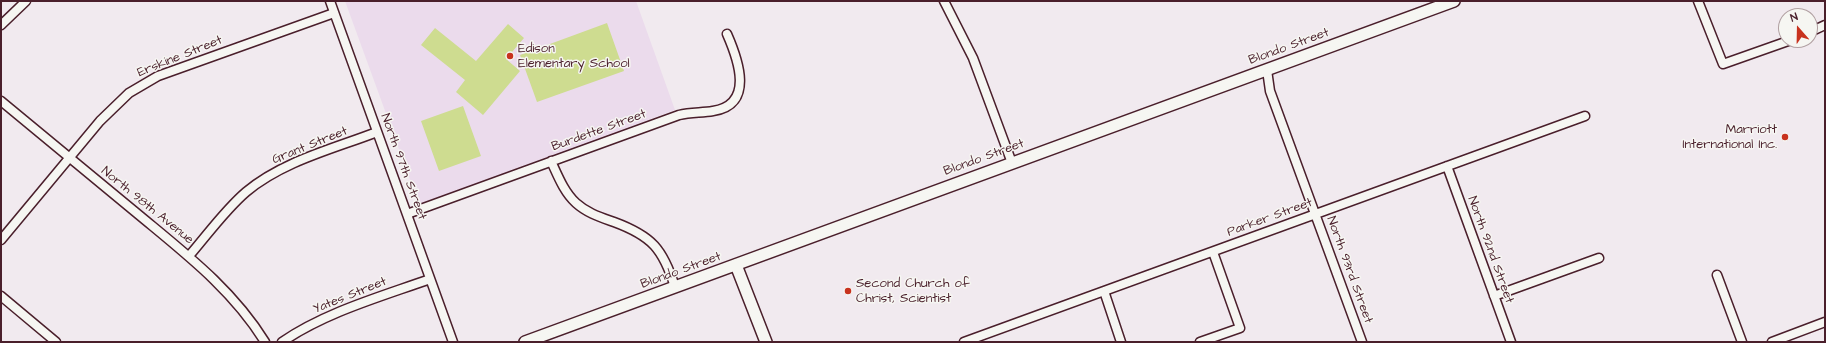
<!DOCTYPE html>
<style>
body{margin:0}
#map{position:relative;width:1826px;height:343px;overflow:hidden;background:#f1eaef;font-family:"Architects Daughter",sans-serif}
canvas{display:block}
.frame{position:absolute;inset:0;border:2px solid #4a1f2b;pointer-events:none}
.north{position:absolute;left:1778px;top:8px;width:40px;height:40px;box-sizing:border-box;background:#f6f6f2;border:1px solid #b1a0a2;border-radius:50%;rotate:340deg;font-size:11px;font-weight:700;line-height:16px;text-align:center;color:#4a1f2b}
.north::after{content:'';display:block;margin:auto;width:14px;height:18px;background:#c8321e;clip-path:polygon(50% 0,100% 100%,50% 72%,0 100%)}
</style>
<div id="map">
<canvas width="1826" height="343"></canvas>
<div class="frame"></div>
<div class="north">N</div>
</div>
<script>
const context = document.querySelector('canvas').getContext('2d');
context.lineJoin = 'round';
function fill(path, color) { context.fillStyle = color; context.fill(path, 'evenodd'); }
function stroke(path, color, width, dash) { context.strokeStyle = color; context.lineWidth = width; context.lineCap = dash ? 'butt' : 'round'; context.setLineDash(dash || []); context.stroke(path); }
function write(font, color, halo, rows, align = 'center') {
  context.font = font + ' "Architects Daughter",sans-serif'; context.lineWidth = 3; context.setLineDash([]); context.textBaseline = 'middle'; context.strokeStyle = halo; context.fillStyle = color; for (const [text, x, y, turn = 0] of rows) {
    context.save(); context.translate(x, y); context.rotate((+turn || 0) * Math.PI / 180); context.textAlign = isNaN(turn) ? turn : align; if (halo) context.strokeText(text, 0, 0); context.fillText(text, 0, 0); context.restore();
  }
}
fill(new Path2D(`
 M345 1H636L675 110 419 204Z`), '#ebdbec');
fill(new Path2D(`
 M607 23 624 71 537 102 520 55Z
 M508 24 524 38 506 59 520 71 483 115 456 92 465 80 421 45 435 28 476 61Z
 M463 106 481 156 439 171 421 121Z`), '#cedc90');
const street = new Path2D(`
 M330 1 453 342
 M944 1 973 58 1012 163
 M1698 1 1723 64 1791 40
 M1 25 26 1
 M1810 32 1825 25
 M1267 70 1270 91 1362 342
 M1 101C47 139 93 177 139 215 186 254 233 290 265 342
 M551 161C558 176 564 192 576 203 587 213 600 217 614 222 652 236 663 249 675 287
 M1447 166 1511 342
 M407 214 679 115C691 112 702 113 713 111 755 105 738 59 727 34
 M1 240 100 121 129 93 158 76 334 13
 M189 256C208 234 225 210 246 192 283 161 333 149 377 132
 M1717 275 1742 342
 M1104 291 1121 342
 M1 296 56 342
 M1494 296 1599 258
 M282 342C326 312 380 297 430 279
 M964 342 1585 116
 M1200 342 1240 328 1213 252
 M1772 342 1825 322`);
const secondary = new Path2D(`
 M736 265 766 342
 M525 342 1454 1`);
stroke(street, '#4a1f2b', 11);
stroke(secondary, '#4a1f2b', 14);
stroke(street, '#f6f6f2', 8);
stroke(secondary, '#f6f6f2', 11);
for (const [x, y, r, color] of [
 [510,56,4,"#c8321e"],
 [1785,137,4,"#c8321e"],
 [848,291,4,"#c8321e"]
]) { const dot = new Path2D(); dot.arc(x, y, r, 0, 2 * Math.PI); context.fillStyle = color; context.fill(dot); stroke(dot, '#f6f6f2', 1.5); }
write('13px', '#4a1f2b', '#f6f6f2', [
 ["Blondo Street",1289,47,-20],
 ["Erskine Street",180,57,-22],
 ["Burdette Street",599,131,-20],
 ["Grant Street",310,146,-22],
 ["Blondo Street",984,158,-20],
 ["North 97th Street",403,167,70],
 ["North 98th Avenue",147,206,39],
 ["Parker Street",1270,218,-20],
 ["North 92nd Street",1490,250,70],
 ["North 93rd Street",1349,270,70],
 ["Blondo Street",681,271,-20],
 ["Yates Street",350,296,-22]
]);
write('13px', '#4a1f2b', '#f6f6f2', [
 ["Edison",518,49],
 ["Elementary School",518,64],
 ["Marriott",1777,130,"right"],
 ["International Inc.",1777,145,"right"],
 ["Second Church of",856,284],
 ["Christ, Scientist",856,299]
], 'left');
</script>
